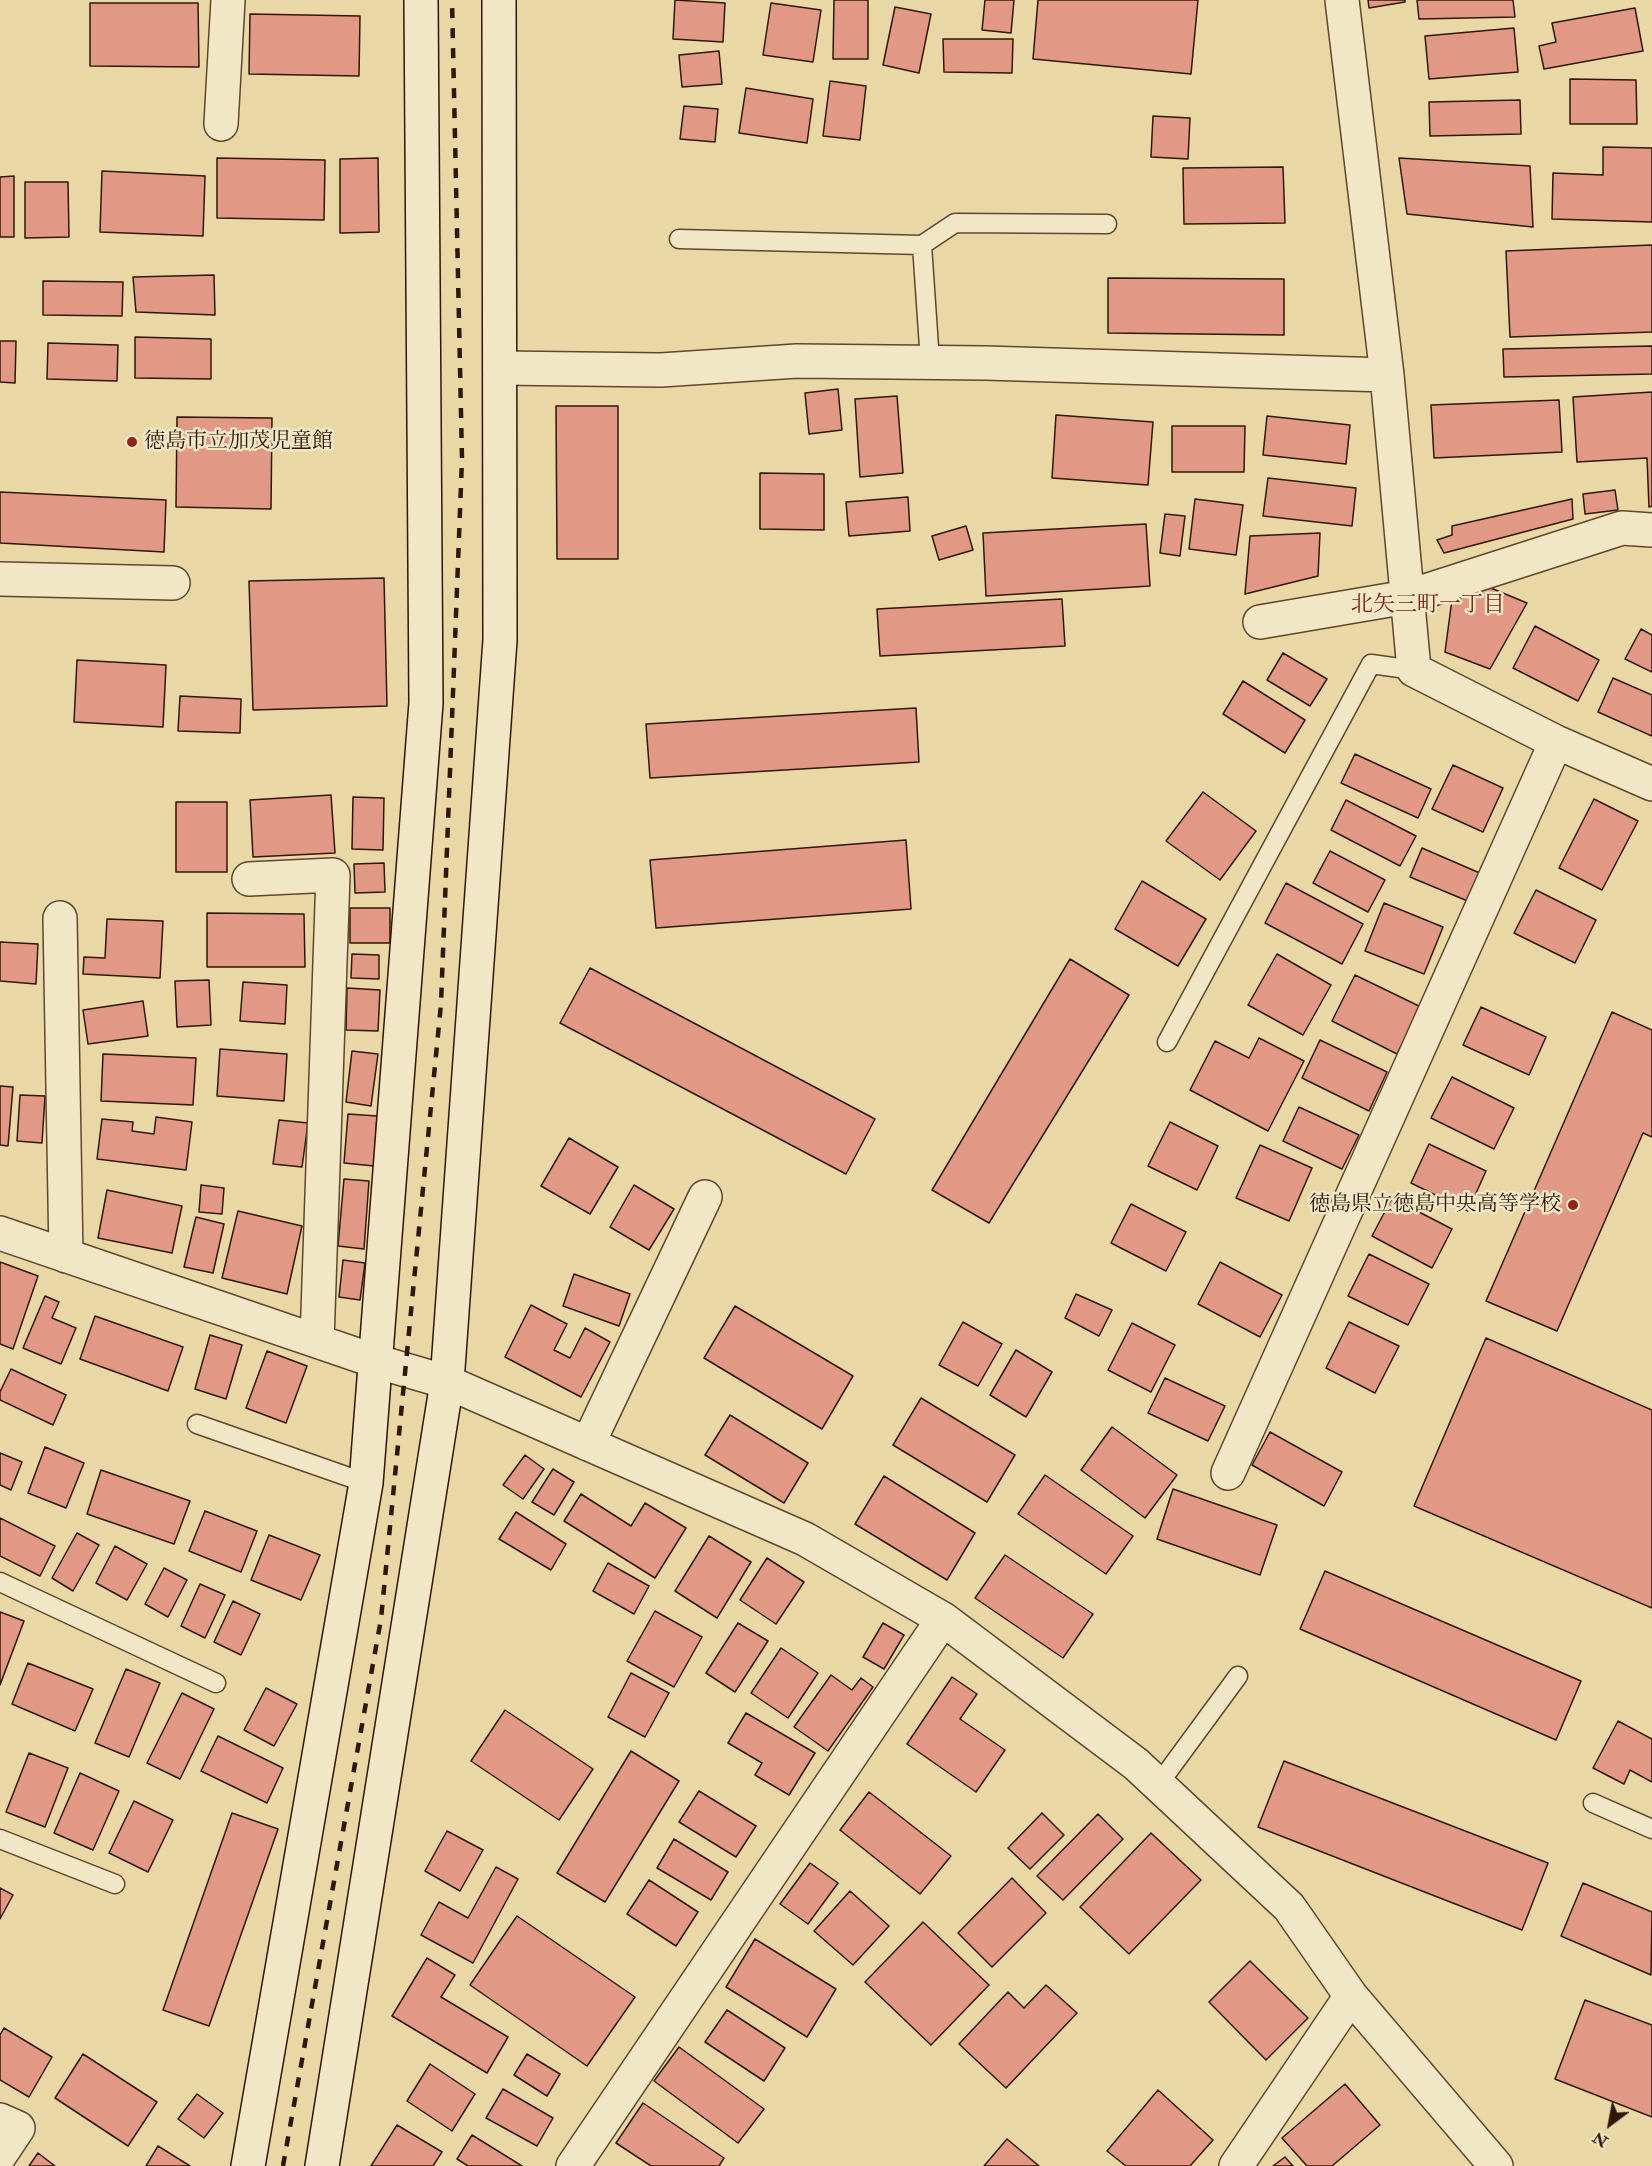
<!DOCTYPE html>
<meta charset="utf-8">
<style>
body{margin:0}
#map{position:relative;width:1652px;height:2166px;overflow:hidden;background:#e9d8a6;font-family:"IM FELL Double Pica",serif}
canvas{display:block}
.north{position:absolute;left:1580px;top:2094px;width:60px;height:60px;-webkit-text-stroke:4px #f1e6c5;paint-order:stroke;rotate:212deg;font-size:16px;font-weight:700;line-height:24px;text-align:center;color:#301705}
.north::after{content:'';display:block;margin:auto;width:21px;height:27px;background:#301705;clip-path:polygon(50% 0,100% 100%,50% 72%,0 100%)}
</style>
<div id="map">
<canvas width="1652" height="2166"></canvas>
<div class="north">N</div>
</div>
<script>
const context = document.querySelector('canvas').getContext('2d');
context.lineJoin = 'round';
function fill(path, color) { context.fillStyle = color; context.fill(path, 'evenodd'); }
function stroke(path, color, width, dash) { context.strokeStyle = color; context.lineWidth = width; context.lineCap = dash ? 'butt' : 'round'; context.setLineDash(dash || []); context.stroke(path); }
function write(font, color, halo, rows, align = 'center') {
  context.font = font + ' "IM FELL Double Pica","Noto Serif JP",serif'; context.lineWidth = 5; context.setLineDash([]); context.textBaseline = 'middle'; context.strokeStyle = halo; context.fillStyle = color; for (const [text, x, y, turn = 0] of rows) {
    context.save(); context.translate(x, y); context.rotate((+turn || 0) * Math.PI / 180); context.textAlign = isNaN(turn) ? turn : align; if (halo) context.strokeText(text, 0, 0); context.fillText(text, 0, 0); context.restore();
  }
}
const building = new Path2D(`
 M675 0 725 3 723 42 673 39Z
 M834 0H868V59H833Z
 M985 0H1014L1011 33 982 30Z
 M1038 0H1198L1191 74 1033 59Z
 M1368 0H1405V2L1369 8Z
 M1417 0H1513L1515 17 1419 19Z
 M90 3H198L199 67 90 66Z
 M771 3 821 10 813 62 763 55Z
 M895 7 931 14 919 73 883 65Z
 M1635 8 1643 51 1544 69 1539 46 1556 42 1552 23Z
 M250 14 360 16 359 76 249 74Z
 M1514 28 1518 72 1429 79 1425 36Z
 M943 39H1013L1012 73 944 72Z
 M719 51 722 84 682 87 679 55Z
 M1570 79 1636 80 1637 124H1570Z
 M830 81 866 86 860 140 823 136Z
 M746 88 813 99 807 143 739 133Z
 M1520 100 1521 134 1430 136 1429 102Z
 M684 106 718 109 715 142 680 139Z
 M1153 116 1190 118 1188 159 1151 157Z
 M1603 147 1652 148V222L1552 219 1553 173 1603 175Z
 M217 158 325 160 324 220 217 218Z
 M378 158 379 232 340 233V159Z
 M1399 158 1530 166 1533 227 1407 214Z
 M1283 167 1285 223 1184 224 1183 168Z
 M102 171 205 176 203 236 100 232Z
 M14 176V237H0V177Z
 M25 182H68L69 237 25 238Z
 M1652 245V332L1510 337 1506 251Z
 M214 275 215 315 136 312 133 277Z
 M1108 278 1284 279V335L1108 333Z
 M43 281 123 282 122 316 43 315Z
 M135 337 211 339V379L135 378Z
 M0 341H16L15 383 0 382Z
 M48 343 118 345 117 381 47 379Z
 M1652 346V374L1504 377 1503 349Z
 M838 389 842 430 809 434 805 393Z
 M1652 392V506L1649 507 1647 458 1577 462 1573 397Z
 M897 396 903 473 860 477 855 399Z
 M1559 400 1562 452 1434 458 1431 405Z
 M556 406H618V559H557Z
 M1056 415 1153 422 1148 485 1052 478Z
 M1267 416 1350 425 1346 464 1263 455Z
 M177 417 272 418 271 509 176 507Z
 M1172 426H1245L1244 472H1172Z
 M760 473 824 474V530L760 529Z
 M1268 478 1356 488 1352 526 1263 516Z
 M1615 490 1618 510 1585 514 1583 494Z
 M0 492 166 500 164 552 0 543Z
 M908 497 910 531 849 536 846 502Z
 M1195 499 1243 505 1236 555 1189 549Z
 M1572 499 1573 519 1444 553 1437 540 1452 535V526Z
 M1165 514 1185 516 1180 556 1160 553Z
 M1146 524 1150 586 986 596 983 533Z
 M966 526 973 550 939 560 932 536Z
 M1320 533 1318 576 1245 594 1250 536Z
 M384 578 387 706 253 710 249 581Z
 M1486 586 1527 603 1490 669 1445 652 1453 592Z
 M1062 599 1065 646 880 656 877 609Z
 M1535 626 1599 660 1578 701 1513 668Z
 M1641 629 1652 635V672L1625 659Z
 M1283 653 1327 679 1310 706 1267 680Z
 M77 660 166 665 163 727 74 722Z
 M1613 678 1652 695V736L1598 712Z
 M1243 681 1305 720 1285 753 1223 714Z
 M180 696 241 699 240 733 178 731Z
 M916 708 919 762 650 778 646 724Z
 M1355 754 1431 789 1418 818 1341 783Z
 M1453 765 1503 788 1483 832 1432 809Z
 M1203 792 1256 831 1220 880 1166 841Z
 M331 795 335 853 253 857 250 800Z
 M353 797 384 798 383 850 352 849Z
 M1594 799 1638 821 1602 890 1559 868Z
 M1346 800 1416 836 1400 866 1331 830Z
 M176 802H227V872H176Z
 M906 840 911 909 656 928 650 860Z
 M1422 848 1482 874 1470 902 1410 877Z
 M1330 851 1385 880 1368 912 1313 883Z
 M384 863 385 892 355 893 354 864Z
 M1142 881 1206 919 1178 966 1115 929Z
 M1286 883 1363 924 1342 964 1265 923Z
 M1536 890 1596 920 1575 963 1514 933Z
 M1384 903 1443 927 1424 974 1365 951Z
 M350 908H390V943H350Z
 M207 913 304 914 305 967H207Z
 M107 919 163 921 160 978 83 974 84 957 105 958Z
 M0 942 38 944 36 984 0 981Z
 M352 954 379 955V979L351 978Z
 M1277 954 1331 985 1303 1035 1248 1005Z
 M1070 959 1129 995 989 1223 932 1190Z
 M590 968 875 1119 846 1174 560 1023Z
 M1355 975 1421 1007 1397 1054 1332 1021Z
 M209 980 211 1025 177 1027 175 981Z
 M243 982 287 985 285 1024 240 1021Z
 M347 988 380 990 378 1031 346 1030Z
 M143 1001 148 1036 88 1044 83 1010Z
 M1481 1007 1546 1037 1529 1075 1463 1045Z
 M1612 1012 1652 1030V1137L1643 1133 1557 1331 1486 1301Z
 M1259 1038 1304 1061 1268 1131 1190 1090 1215 1041 1249 1058Z
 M1320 1040 1387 1072 1369 1111 1302 1078Z
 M220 1049 287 1054 284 1101 217 1096Z
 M352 1051 378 1054 371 1106 346 1102Z
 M103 1054 196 1058 193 1105 101 1101Z
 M1452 1077 1514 1108 1494 1149 1431 1118Z
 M0 1086 13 1087 8 1146 0 1145Z
 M20 1095 45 1096 42 1143 17 1141Z
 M1299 1107 1359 1135 1342 1169 1283 1141Z
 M348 1114 377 1116 374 1166 344 1163Z
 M156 1117 192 1122 186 1170 97 1159 102 1119 133 1122 132 1131 154 1134Z
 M279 1120 308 1123 302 1167 273 1164Z
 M1170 1122 1218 1146 1197 1190 1148 1166Z
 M569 1138 618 1167 590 1214 541 1186Z
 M1429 1144 1486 1171 1468 1211 1411 1183Z
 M1260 1145 1312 1168 1289 1221 1236 1198Z
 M344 1179 369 1181 364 1249 338 1246Z
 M201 1185 224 1188 222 1214 199 1212Z
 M634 1185 674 1209 649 1250 610 1227Z
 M107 1190 182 1206 172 1253 98 1238Z
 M1392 1198 1452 1229 1432 1268 1372 1236Z
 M1131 1204 1186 1232 1166 1271 1111 1243Z
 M238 1211 302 1226 287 1294 222 1278Z
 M196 1217 224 1224 213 1273 184 1267Z
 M1369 1254 1429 1284 1408 1325 1348 1296Z
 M343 1260 365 1263 360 1300 339 1297Z
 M0 1262 38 1276 13 1349 0 1344Z
 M1220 1262 1282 1295 1260 1337 1198 1304Z
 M574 1274 630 1294 619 1326 563 1306Z
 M1076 1294 1112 1310 1099 1336 1065 1318Z
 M45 1296 59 1302 52 1318 76 1328 61 1364 23 1348Z
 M531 1305 567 1324 554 1350 570 1358 585 1328 610 1342 581 1397 505 1357Z
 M735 1306 853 1376 822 1429 704 1358Z
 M95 1316 183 1347 168 1391 80 1359Z
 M963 1322 1002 1344 978 1386 939 1365Z
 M1349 1322 1399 1346 1375 1393 1326 1368Z
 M1132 1323 1175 1345 1151 1392 1108 1370Z
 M210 1335 242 1345 226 1399 195 1389Z
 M1486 1338 1652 1410V1608L1414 1506Z
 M1016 1350 1052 1372 1026 1417 990 1395Z
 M267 1351 307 1366 286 1423 246 1408Z
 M11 1369 66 1395 53 1425 0 1400V1392Z
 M1165 1378 1225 1406 1208 1441 1148 1413Z
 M921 1398 1015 1455 987 1502 893 1445Z
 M730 1415 808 1463 784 1503 705 1455Z
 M1112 1427 1177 1475 1145 1518 1081 1470Z
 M1270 1432 1342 1472 1324 1506 1252 1465Z
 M45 1447 84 1463 66 1508 28 1493Z
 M0 1453 22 1462 11 1490 0 1485Z
 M525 1455 544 1469 523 1499 503 1485Z
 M553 1469 574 1482 554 1515 532 1502Z
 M101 1470 190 1501 174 1544 87 1514Z
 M1045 1475 1133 1536 1106 1574 1018 1514Z
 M884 1476 975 1533 947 1580 855 1524Z
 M1173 1489 1277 1525 1260 1575 1157 1539Z
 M581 1494 631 1526 645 1503 686 1528 655 1578 564 1521Z
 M205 1511 257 1531 241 1572 189 1551Z
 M516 1512 566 1544 551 1570 499 1539Z
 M0 1518 55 1546 40 1576 0 1556Z
 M77 1533 99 1545 73 1591 52 1578Z
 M269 1535 320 1555 301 1600 251 1580Z
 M709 1536 751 1562 717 1618 675 1591Z
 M115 1546 147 1564 127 1600 96 1583Z
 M1005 1555 1093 1614 1063 1658 975 1598Z
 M767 1558 804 1582 776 1624 740 1600Z
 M608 1563 649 1586 634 1614 593 1591Z
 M164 1568 187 1580 168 1617 145 1604Z
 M1325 1571 1581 1681 1556 1740 1300 1629Z
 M200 1584 225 1595 205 1638 181 1626Z
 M233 1601 260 1614 241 1655 214 1642Z
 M655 1611 702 1637 674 1687 627 1661Z
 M0 1612 24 1621 0 1685Z
 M738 1623 768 1641 735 1692 706 1673Z
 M883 1623 904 1635 884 1669 863 1657Z
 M781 1648 818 1673 788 1718 751 1693Z
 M28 1663 93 1689 75 1731 12 1704Z
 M126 1669 160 1683 129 1757 95 1743Z
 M631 1673 669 1693 645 1737 608 1717Z
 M831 1675 852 1690 861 1678 873 1687 828 1751 794 1727Z
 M952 1677 977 1694 960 1719 1005 1750 976 1792 907 1744Z
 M266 1688 297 1704 274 1746 244 1730Z
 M182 1693 214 1709 180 1779 147 1763Z
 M505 1710 593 1769 559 1820 471 1761Z
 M746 1713 815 1753 789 1795 755 1775 762 1763 728 1743Z
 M1618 1721 1652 1739V1782L1630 1770 1624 1784 1593 1768Z
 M218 1736 283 1768 267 1803 201 1771Z
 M631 1751 679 1781 605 1902 557 1873Z
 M29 1753 68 1768 45 1827 6 1812Z
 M1284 1761 1548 1863 1522 1930 1258 1827Z
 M80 1773 119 1791 93 1850 54 1833Z
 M699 1791 756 1826 736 1857 679 1822Z
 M869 1792 951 1856 920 1894 840 1830Z
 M134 1801 173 1820 148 1872 109 1853Z
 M232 1813 278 1829 209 2026 163 2010Z
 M1042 1813 1064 1835 1030 1869 1008 1848Z
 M1098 1814 1123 1839 1063 1900 1037 1876Z
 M447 1831 483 1850 460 1891 425 1871Z
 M1151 1833 1201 1880 1129 1954 1080 1907Z
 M674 1839 728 1872 711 1900 657 1868Z
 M810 1863 838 1883 808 1924 780 1904Z
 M496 1867 518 1879 473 1963 421 1935 439 1902 468 1918Z
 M1012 1878 1046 1913 992 1967 958 1933Z
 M649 1880 698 1912 676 1946 627 1914Z
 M1583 1883 1652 1912 1651 1975 1561 1936Z
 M0 1888 13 1895 0 1919Z
 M850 1891 889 1926 853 1965 814 1931Z
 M517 1916 635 1997 587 2066 470 1985Z
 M923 1922 989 1985 931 2045 865 1982Z
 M755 1939 836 1989 807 2037 726 1987Z
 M427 1958 455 1975 441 1997 508 2037 487 2073 392 2016Z
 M1250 1961 1308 2018 1266 2060 1209 2002Z
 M1046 1985 1077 2013 1006 2088 959 2044 1008 1992 1024 2008Z
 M1585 2000 1652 2025V2117L1555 2079Z
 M727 2010 785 2048 764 2081 705 2042Z
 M4 2028 52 2057 29 2097 0 2080V2035Z
 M679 2047 764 2109 738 2143 654 2081Z
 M83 2054 157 2102 128 2146 55 2098Z
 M527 2054 560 2074 547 2096 514 2075Z
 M430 2064 475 2094 452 2131 407 2101Z
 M1345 2084 1380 2125 1332 2166H1307L1282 2138Z
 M503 2089 553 2118 537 2146 486 2118Z
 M1158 2090 1213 2140 1190 2166H1126L1107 2151Z
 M197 2094 223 2113 204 2138 178 2119Z
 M643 2103 724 2158 719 2166H651L616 2143Z
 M397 2125 442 2152 433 2166H371Z
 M472 2135 522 2166H468L457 2159Z
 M1007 2139 1039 2166H984Z
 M158 2146 190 2166H146Z
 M38 2153 55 2166H29Z
 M1285 2157 1293 2166H1273Z`);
fill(building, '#e19985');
stroke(building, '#301705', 1.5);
const lane = new Path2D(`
 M679 239 922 245 955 223 1107 224
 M922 245 930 362
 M1167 1042 1371 664 1414 670
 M197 1424 366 1483
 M0 1582 216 1683
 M1158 1785 1238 1676
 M1593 1803 1652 1829
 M0 1839 115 1884`);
const street = new Path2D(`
 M1342 0 1387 375 1414 670 1556 742 1652 784
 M221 124 228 0
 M500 368 661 370 797 361 985 363 1387 375
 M0 579 173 583
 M1260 622 1407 597 1622 528 1652 530
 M249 879 333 875 317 1341
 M60 918 66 1256
 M0 1233 375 1361 447 1382 805 1539 943 1619 1136 1764 1289 1907 1351 1996 1496 2166
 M588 1444 705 1197
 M1228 1473 1556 742
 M0 2120 18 2128 0 2155
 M573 2166 943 1619
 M1236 2166 1351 1996`);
const secondary = new Path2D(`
 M248 2166 366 1483 426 703 421 0
 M322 2166 447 1382 500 640 499 0`);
stroke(lane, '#5e472d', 21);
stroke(street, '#5e472d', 36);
stroke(secondary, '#301705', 36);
stroke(lane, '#f1e6c5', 18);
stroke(street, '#f1e6c5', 33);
stroke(secondary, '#f1e6c5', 33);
stroke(new Path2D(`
 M283 2166 381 1619 441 1004 462 459 452 0`), '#301705', 4.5, [10, 10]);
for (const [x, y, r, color] of [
 [132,442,6,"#8f2418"],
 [1573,1205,6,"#8f2418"]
]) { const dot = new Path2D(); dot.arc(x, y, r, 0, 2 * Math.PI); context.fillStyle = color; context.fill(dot); stroke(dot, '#f1e6c5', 2); }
write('21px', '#301705', '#f1e6c5', [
 ["徳島市立加茂児童館",144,442],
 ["徳島県立徳島中央高等学校",1561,1205,"right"]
], 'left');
write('22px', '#7a1f14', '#f1e6c5', [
 ["北矢三町一丁目",1428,606]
]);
</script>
